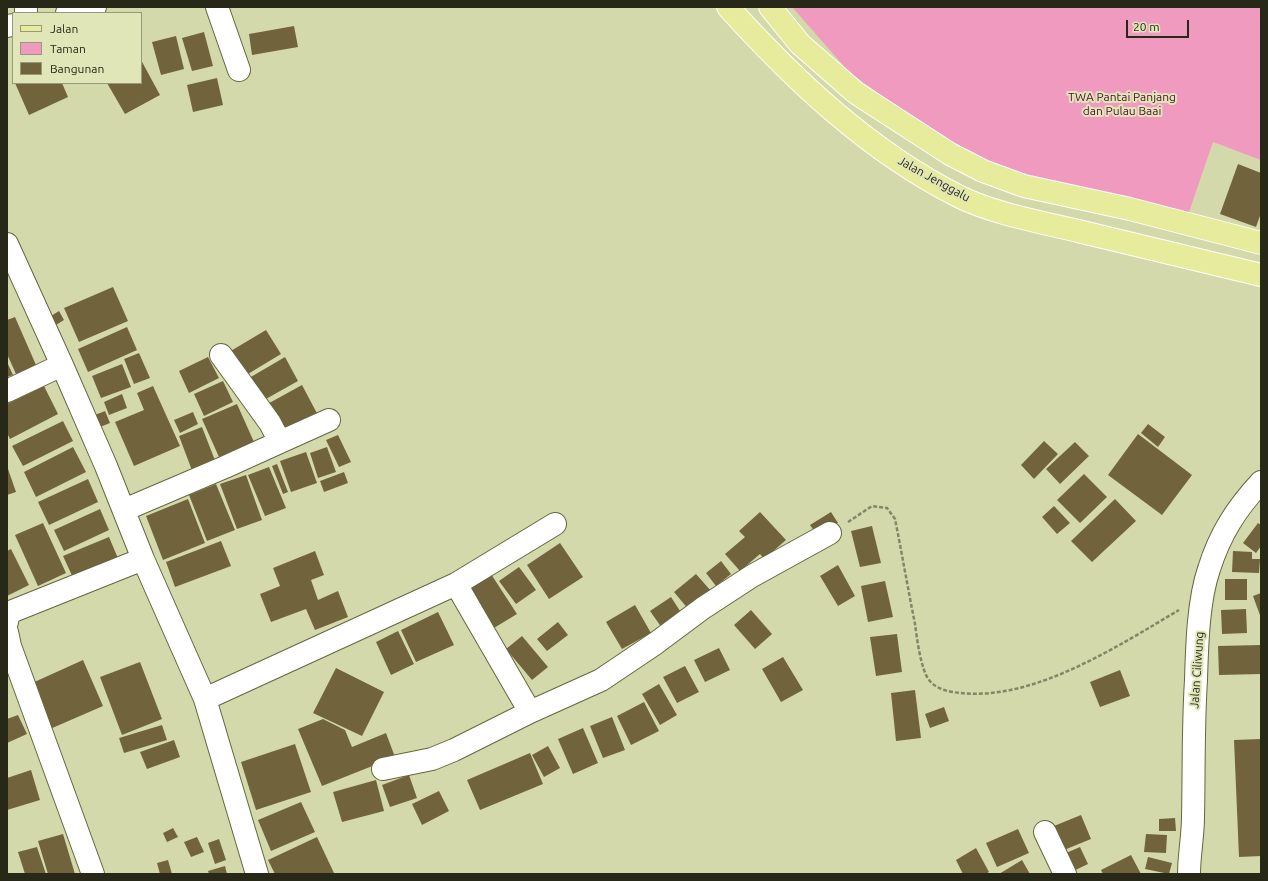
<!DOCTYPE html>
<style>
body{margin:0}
#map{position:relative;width:1268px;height:881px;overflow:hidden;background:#d4d9ab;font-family:Ubuntu,sans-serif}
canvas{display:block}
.frame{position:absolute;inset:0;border:8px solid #272817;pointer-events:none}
.legend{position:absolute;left:12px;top:12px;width:130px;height:72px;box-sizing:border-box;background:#e1e6b8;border:1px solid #979a78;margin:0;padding:5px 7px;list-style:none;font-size:12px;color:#272817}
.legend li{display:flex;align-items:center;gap:8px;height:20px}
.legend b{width:20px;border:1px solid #979a78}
.scale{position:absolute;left:1126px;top:20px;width:63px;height:18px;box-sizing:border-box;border:2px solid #272817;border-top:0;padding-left:5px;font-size:12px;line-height:14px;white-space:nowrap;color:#272817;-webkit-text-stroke:3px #e1e6b8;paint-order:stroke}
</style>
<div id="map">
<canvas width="1268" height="881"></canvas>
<div class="frame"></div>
<ul class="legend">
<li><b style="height:5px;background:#e7ec9d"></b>Jalan</li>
<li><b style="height:11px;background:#f09abf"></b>Taman</li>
<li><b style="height:11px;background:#71643c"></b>Bangunan</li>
</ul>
<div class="scale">20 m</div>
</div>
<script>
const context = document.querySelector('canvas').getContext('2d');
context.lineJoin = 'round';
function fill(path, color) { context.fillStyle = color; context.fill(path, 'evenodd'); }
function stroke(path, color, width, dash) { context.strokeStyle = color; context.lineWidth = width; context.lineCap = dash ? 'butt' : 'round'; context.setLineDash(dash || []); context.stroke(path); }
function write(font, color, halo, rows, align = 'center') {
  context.font = font + ' Ubuntu,sans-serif'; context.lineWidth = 4; context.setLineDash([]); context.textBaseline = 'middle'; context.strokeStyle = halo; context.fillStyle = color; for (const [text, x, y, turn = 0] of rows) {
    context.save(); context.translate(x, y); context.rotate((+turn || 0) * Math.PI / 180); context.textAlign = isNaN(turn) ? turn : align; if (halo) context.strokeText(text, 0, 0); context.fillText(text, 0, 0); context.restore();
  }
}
fill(new Path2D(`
 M792 7H1261V160L1213 142 1188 215 1024 186 932 132 850 73Z`), '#f09abf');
fill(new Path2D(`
 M294 26 298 47 252 55 249 34Z
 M204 32 213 66 192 71 182 38Z
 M176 36 184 69 161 75 152 42Z
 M141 60 160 95 125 114 107 83H141Z
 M217 78 223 105 193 112 187 85Z
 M15 83H62L68 97 29 115Z
 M1238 164 1261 173V213L1256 227 1220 214Z
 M113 287 128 321 79 342 64 308Z
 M59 311 64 320 56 325 51 316Z
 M15 317 36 365 16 374 7 354V320Z
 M127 327 137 350 88 372 78 349Z
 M266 330 281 354 243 377 229 352Z
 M139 353 150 378 134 384 124 359Z
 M208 357 219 378 189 393 179 371Z
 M285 357 298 381 257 404 244 381Z
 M7 362 13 375 7 377Z
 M122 364 131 387 101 398 92 376Z
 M223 381 233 402 204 416 194 394Z
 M302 385 320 419 280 440 262 407Z
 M44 386 58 414 10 439 7 433V404Z
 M153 386 180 446 134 466 115 422 144 410 137 393Z
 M122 394 127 408 109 415 104 402Z
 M237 404 254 442 219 457 202 419Z
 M105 411 110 423 100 427 95 415Z
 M193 412 198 424 180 433 174 420Z
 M63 421 73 441 23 466 12 446Z
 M1148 424 1165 437 1158 447 1141 433Z
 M202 427 216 463 193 473 179 436Z
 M1138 434 1192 475 1162 515 1108 475Z
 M338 435 351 462 339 467 326 440Z
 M1044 441 1058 454 1034 479 1021 465Z
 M1075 442 1089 456 1060 484 1046 469Z
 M73 447 86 472 36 497 24 472Z
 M327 447 336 472 318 478 310 453Z
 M306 452 317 483 291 492 280 461Z
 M277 464 288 492 283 494 272 466Z
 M7 466 16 492 7 495Z
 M269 467 286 508 265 516 248 475Z
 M344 472 348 483 324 492 320 481Z
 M1084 474 1107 497 1080 523 1057 500Z
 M246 475 262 520 237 529 220 484Z
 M88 479 98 502 49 525 38 502Z
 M216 484 235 530 207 541 189 495Z
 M188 499 205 543 163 560 146 516Z
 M1115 499 1136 521 1092 562 1071 541Z
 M1054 506 1070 523 1057 534 1042 517Z
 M100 509 109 530 64 551 54 530Z
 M760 512 786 540 764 559 760 554 740 571 725 554 745 537 739 531Z
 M831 512 838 523 817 535 810 525Z
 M43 523 66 573 38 586 15 535Z
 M1258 523 1261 525V546L1256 553 1243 543Z
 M872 526 881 563 860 567 851 531Z
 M109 537 120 563 75 582 63 556Z
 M221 541 231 566 175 587 166 562Z
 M560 543 583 577 549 599 527 565Z
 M11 549 29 585 7 596V551Z
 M315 551 324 575 311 580 318 600 338 591 348 617 315 630 306 609 271 622 260 594 280 586 273 568Z
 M1233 551 1252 552V559H1260L1259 573 1232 572Z
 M721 561 731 574 716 586 706 573Z
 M838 565 855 596 838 606 820 576Z
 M519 567 536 590 516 604 499 581Z
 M491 574 517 614 489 631 464 592Z
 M696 574 711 591 689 610 674 592Z
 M1225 579H1247V600H1225Z
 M885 581 893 617 868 622 861 586Z
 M1261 593V618L1253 596Z
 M671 597 682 614 662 628 650 611Z
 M635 605 651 633 622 649 606 622Z
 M1246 609 1247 633 1222 634 1221 610Z
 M751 610 772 634 755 649 734 625Z
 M438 612 454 645 416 662 401 630Z
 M558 622 568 635 547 651 537 639Z
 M398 631 414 664 391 675 376 642Z
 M897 634 902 672 876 676 870 637Z
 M522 636 548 667 532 680 506 649Z
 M1261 645V674L1219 675 1218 646Z
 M719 648 730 670 705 682 694 660Z
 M783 657 803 690 781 702 762 669Z
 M83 660 103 706 50 729 30 684Z
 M140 662 162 719 122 735 100 677Z
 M685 666 699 692 677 703 663 677Z
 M336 668 384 692 362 736 313 713Z
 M1120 670 1130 696 1100 707 1090 682Z
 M659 684 677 715 660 725 642 694Z
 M915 690 921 738 896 741 891 693Z
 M644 702 659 731 631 745 617 716Z
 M944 707 949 721 930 728 925 714Z
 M18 715 27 734 7 743V719Z
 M612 717 625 750 603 758 590 726Z
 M323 719 345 730 352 747 386 733 395 757 322 786 298 729Z
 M162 725 167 740 124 753 119 738Z
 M583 728 598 763 573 774 558 739Z
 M1261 739V856L1239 857 1234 740Z
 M174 740 180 757 147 769 140 752Z
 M295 744 311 792 256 810 241 762Z
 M548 746 560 768 544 777 532 755Z
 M530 753 543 784 480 810 467 780Z
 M31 770 40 800 7 810V778Z
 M409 775 417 798 390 807 382 785Z
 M376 780 384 811 342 822 333 792Z
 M439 791 449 811 422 825 412 804Z
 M301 802 315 832 271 851 258 820Z
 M1081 815 1091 839 1064 850 1054 826Z
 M1175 818 1176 831H1159V819Z
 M173 828 178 837 167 842 163 833Z
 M1018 829 1029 853 997 867 986 843Z
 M63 834 75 874H48L38 841Z
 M1146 834 1167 835 1166 853 1144 852Z
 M197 837 204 852 191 857 184 842Z
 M317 837 334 873 331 874H275L268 860Z
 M219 839 226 860 215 864 208 843Z
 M37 847 46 874H25L18 852Z
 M1080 847 1088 864 1067 874 1057 857Z
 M976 848 989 872 986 874H963L956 860Z
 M1131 855 1141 874H1103L1101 870Z
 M1148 857 1172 863 1169 874 1145 869Z
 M168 860 172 874H160L157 863Z
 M1022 860 1030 874H999Z
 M225 866 227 874H209L208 871Z`), '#71643c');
const street = new Path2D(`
 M26 7V13
 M217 7 239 70
 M67 13 95 7
 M7 26 13 25
 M7 244 62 365 106 466 143 559 205 699 257 874
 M7 391 62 365
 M280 442 329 420
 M124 510 225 467 280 442 270 423 221 355
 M7 622 8 616 13 611 143 559
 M7 632 10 646 93 874
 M205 699 456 584 555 524
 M530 712 601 680 656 643 703 608 752 576 830 533
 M383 769 432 759 454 750 530 712 456 584
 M1045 832 1065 874`);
const secondary = new Path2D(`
 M1189 874C1189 855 1193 836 1193 817 1194 771 1193 726 1196 680 1197 647 1198 601 1209 569 1220 534 1236 509 1261 482`);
const primary = new Path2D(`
 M728 7C795 81 870 152 960 197 995 214 1041 222 1078 231 1139 246 1200 260 1261 275
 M770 7 800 44 856 93 950 154 983 171 1024 186 1130 209 1261 243`);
stroke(street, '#64673e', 24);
stroke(secondary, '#64673e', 24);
stroke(primary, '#fff', 24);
stroke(new Path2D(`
 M848 522 872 506 887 508 895 519C902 554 908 589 915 624 917 639 920 663 927 677 934 689 948 692 961 693 1034 701 1118 646 1179 610`), '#838666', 2.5, [4, 2]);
stroke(street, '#fff', 22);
stroke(secondary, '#fff', 22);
stroke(primary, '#e7ec9d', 22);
write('12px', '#520b32', '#e1e6b8', [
 ["TWA Pantai Panjang",1122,97],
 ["dan Pulau Baai",1122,111]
]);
write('12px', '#272817', '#e1e6b8', [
 ["Jalan Jenggalu",934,179,29],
 ["Jalan Ciliwung",1197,670,-86]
]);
</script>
